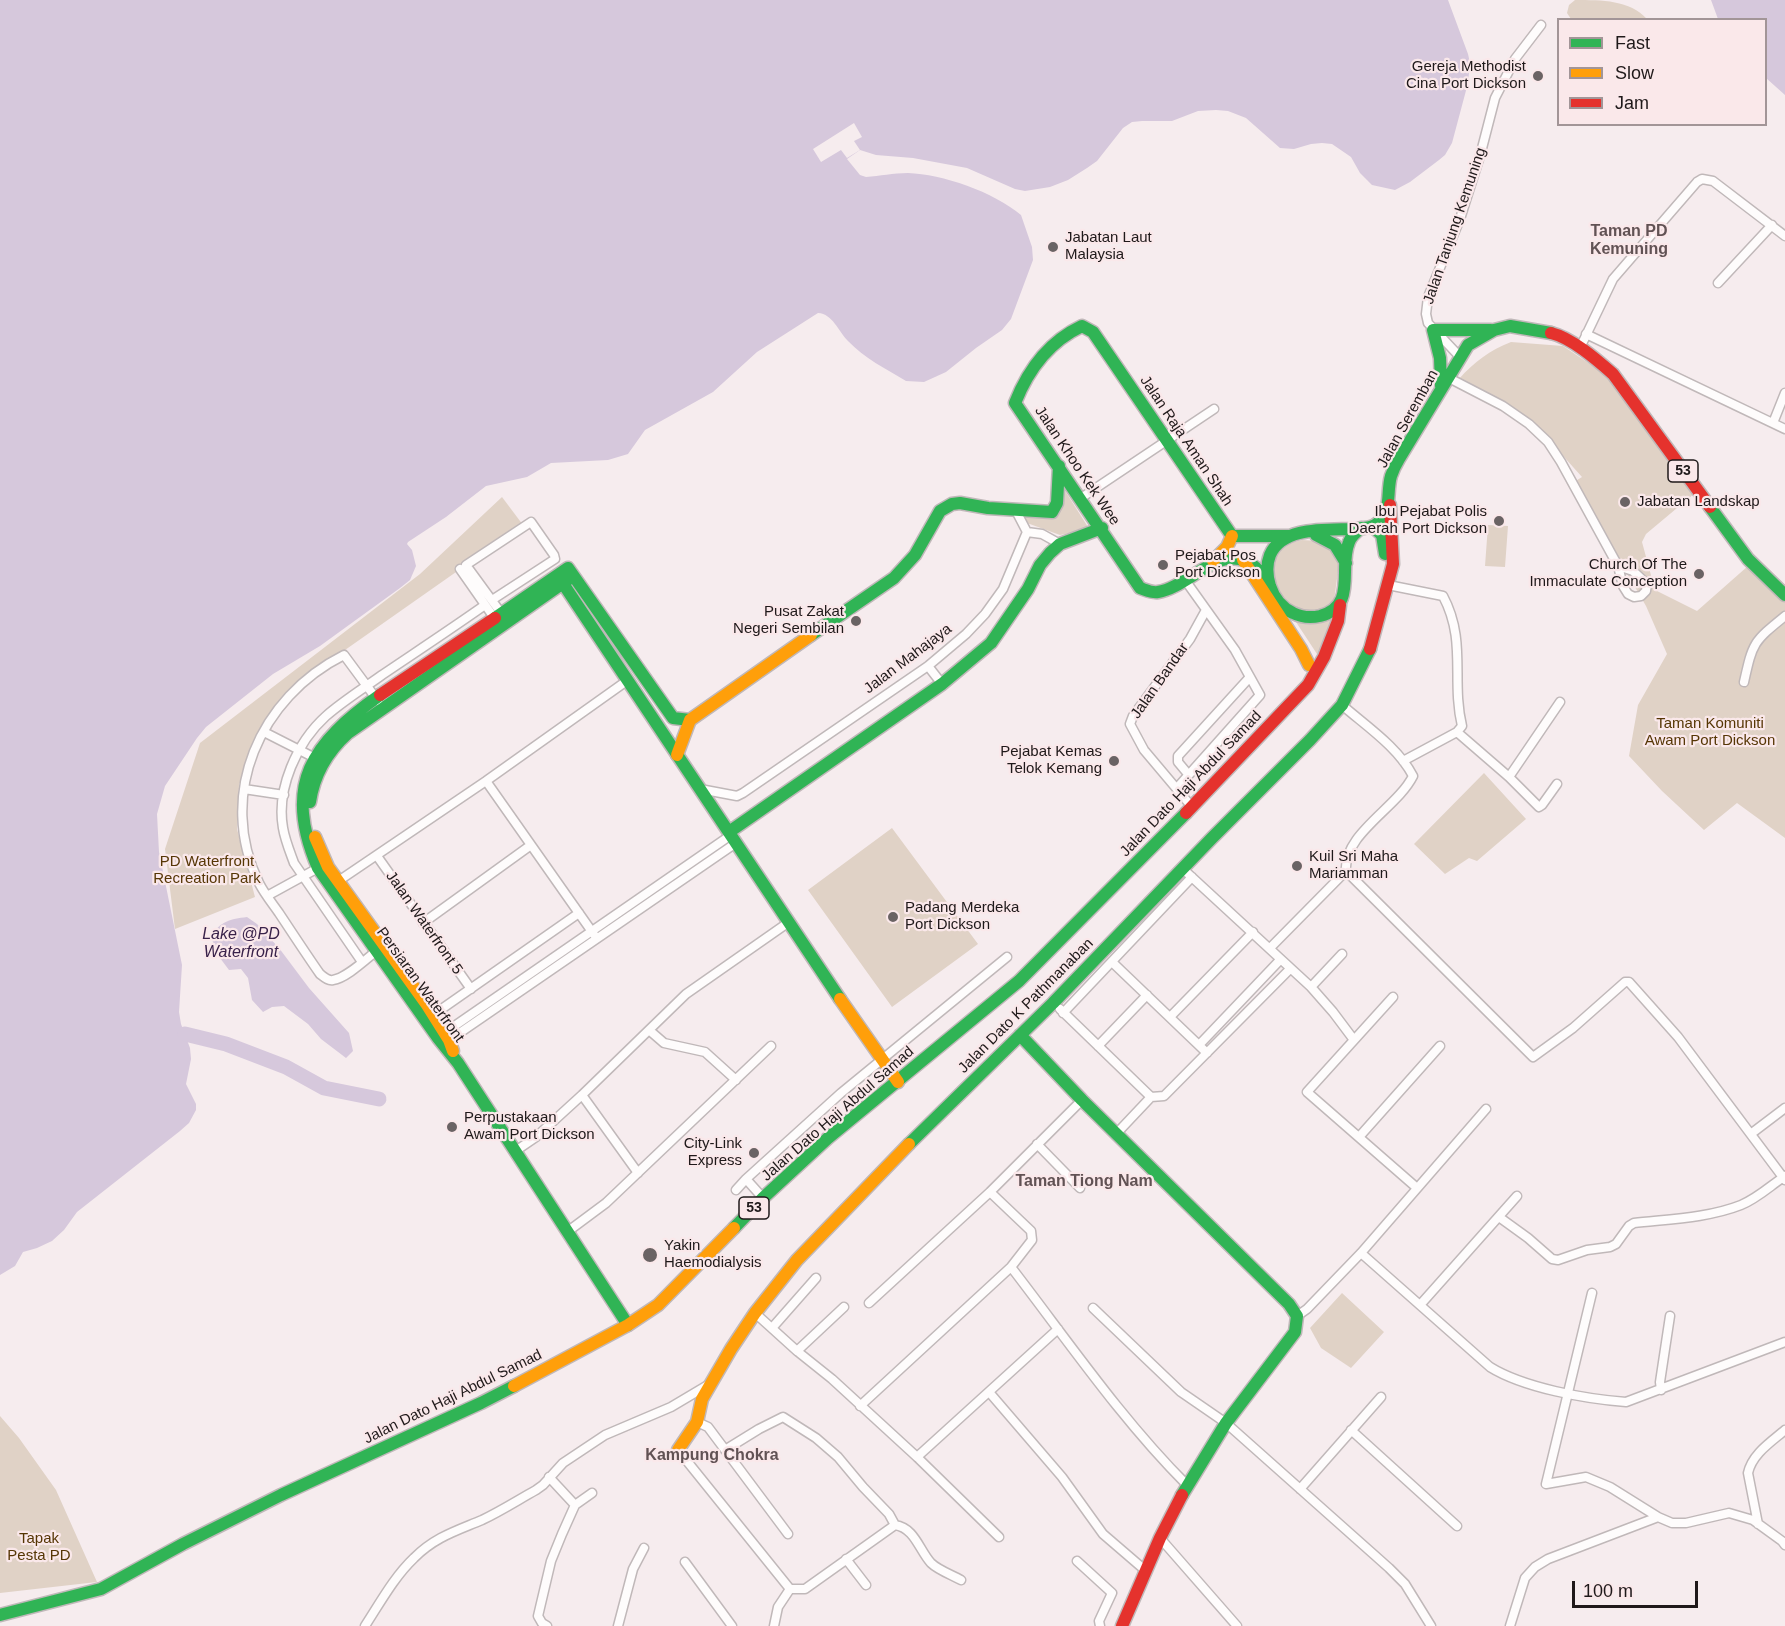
<!DOCTYPE html>
<style>
body{margin:0}
#map{position:relative;width:1785px;height:1626px;overflow:hidden;background:#f6ecee;font-family:Helvetica,sans-serif}
canvas{display:block}
.legend{position:absolute;left:1557px;top:18px;width:210px;height:108px;box-sizing:border-box;background:#fae8ea;border:2px solid #a29597;margin:0;padding:8px 10px;list-style:none;font-size:18px;color:#1f191a}
.legend li{display:flex;align-items:center;gap:12px;height:30px}
.legend b{width:30px;border:2px solid #a29597}
.scale{position:absolute;left:1572px;top:1581px;width:126px;height:27px;box-sizing:border-box;border:3px solid #1f191a;border-top:0;padding-left:8px;font-size:18px;line-height:21px;white-space:nowrap;color:#1f191a;-webkit-text-stroke:4px #fae8ea;paint-order:stroke}
</style>
<div id="map">
<canvas width="1785" height="1626"></canvas>
<ul class="legend">
<li><b style="height:8px;background:#30b455"></b>Fast</li>
<li><b style="height:8px;background:#ff9f0a"></b>Slow</li>
<li><b style="height:8px;background:#e5322d"></b>Jam</li>
</ul>
<div class="scale">100 m</div>
</div>
<script>
const context = document.querySelector('canvas').getContext('2d');
context.lineJoin = 'round';
function fill(path, color) { context.fillStyle = color; context.fill(path, 'evenodd'); }
function stroke(path, color, width, dash) { context.strokeStyle = color; context.lineWidth = width; context.lineCap = dash ? 'butt' : 'round'; context.setLineDash(dash || []); context.stroke(path); }
function write(font, color, halo, rows, align = 'center') {
  context.font = font + ' Helvetica,sans-serif'; context.lineWidth = 4.5; context.setLineDash([]); context.textBaseline = 'middle'; context.strokeStyle = halo; context.fillStyle = color; for (const [text, x, y, turn = 0] of rows) {
    context.save(); context.translate(x, y); context.rotate((+turn || 0) * Math.PI / 180); context.textAlign = isNaN(turn) ? turn : align; if (halo) context.strokeText(text, 0, 0); context.fillText(text, 0, 0); context.restore();
  }
}
fill(new Path2D(`
 M1575 0C1602 0 1630 0 1647 19H1571L1567 13 1569 5Z
 M1511 342 1563 346 1602 372 1624 394 1695 493 1646 534 1642 542 1655 590 1697 611 1748 566 1785 600V838L1737 803 1704 830 1662 791 1629 756 1638 705 1667 654 1646 606 1574 482 1582 477 1538 428 1459 379C1474 362 1490 350 1511 342Z
 M1062 486 1088 527 1086 530 1060 535 1027 523 1025 518 1026 515H1049Z
 M502 497 523 525 308 676 255 745 239 785 237 829 255 897 175 929 165 849 200 743 420 574Z
 M1488 525 1508 526 1505 567 1485 566Z
 M1302 540 1318 541 1340 556 1334 601 1331 606C1325 608 1318 611 1312 612 1275 614 1252 550 1302 540Z
 M1332 618 1333 620 1320 653 1317 654 1294 619 1321 622Z
 M1484 773 1526 819 1477 861 1469 858 1445 874 1414 844Z
 M892 828 978 944 892 1007 808 890Z
 M1342 1293 1384 1332 1351 1368 1321 1348 1310 1328Z
 M0 1416 19 1438 56 1490 97 1582 0 1593Z`), '#e0d2c6');
fill(new Path2D(`
 M0 0H1448L1468 54 1470 63 1468 83 1452 143 1445 155 1439 160 1410 182 1395 190 1372 185 1360 173 1351 157 1332 144 1322 143 1311 144 1294 149 1280 148 1246 118 1228 111 1216 110 1198 111 1172 121H1142L1132 122 1123 128 1097 161 1087 168 1068 180 1050 187 1025 191 1015 189 967 168 913 158 876 155 860 150 847 159 860 175 866 177C880 176 893 173 908 173 942 174 994 192 1021 215L1032 247 1033 260 1011 319 1002 330 976 348 946 372 924 382 906 381C886 369 864 358 848 341 838 331 833 314 818 313L757 352 713 392 645 430 628 454 608 460 551 463 527 477 486 486 446 517 408 542 407 544 412 550 416 566 410 580 400 588 320 646 273 674 206 727 197 738 165 786 157 814 159 852 182 965 179 1012 181 1024 190 1048 191 1059 186 1084 196 1104V1110L189 1123 180 1131 77 1212 64 1230 52 1241 37 1248 23 1252 15 1266 0 1275Z
 M1711 0H1785V95L1766 78V20L1718 19Z
 M247 917 257 924 279 948 309 988 349 1033 353 1051 346 1058 321 1039 308 1024 284 1006 272 1007 263 1012 252 1000 248 978 241 969 229 970 217 954 211 936C221 921 230 919 247 917Z`), '#d6c8dc');
fill(new Path2D(`
 M854 123 862 137 854 141 860 150 847 158 841 150 821 162 813 149Z`), '#f6ecee');
stroke(new Path2D(`
 M185 1034 226 1044 286 1067 324 1088 379 1099`), '#d6c8dc', 15);
const street = new Path2D(`
 M1718 283 1772 225
 M1586 334 1785 429
 M1580 348 1613 279 1697 182 1702 179 1713 181 1785 236
 M1461 358 1428 323 1426 314 1428 297 1460 219 1480 156 1495 98 1515 59 1541 25
 M1447 377 1503 406 1529 424 1548 442 1561 462 1618 566 1623 586 1628 594 1634 597 1641 596 1646 591 1647 584 1633 571 1618 566
 M1773 423 1785 393
 M1081 498 1214 409
 M1027 532 1042 534 1060 544
 M460 569 495 619
 M1388 585 1443 596C1467 641 1451 680 1462 726L1457 732
 M492 600 555 559 554 555 531 522 466 565 504 617
 M928 666 942 684
 M1744 682C1753 642 1753 642 1785 616
 M378 701 344 655C260 697 216 795 259 883 264 893 272 903 279 913 293 934 306 954 320 974 324 977 328 981 333 980 347 978 367 958 379 949
 M1342 705C1366 726 1398 747 1413 776 1397 808 1343 834 1346 871L1533 1057 1573 1028 1625 982H1629L1678 1037 1785 1180
 M264 732 317 759
 M1403 761 1457 732 1509 777 1539 807 1542 805 1557 784
 M1188 774 1178 762V756L1250 677
 M1509 777 1560 702
 M486 781 595 936
 M1177 788 1260 695 1235 650 1185 580
 M244 789 284 795
 M700 789 737 796 743 793 928 666 966 634 985 614 1003 589 1027 532 1015 509
 M1192 807 1144 750 1130 724 1133 716 1190 639 1206 610
 M377 856 471 989
 M1183 869 1311 987 1333 1012 1354 1040
 M334 884 486 781 628 680
 M267 896 318 868
 M423 923 531 845
 M1270 948 1346 871
 M362 962 294 863C290 852 285 840 283 828 276 789 297 742 326 716 343 701 364 688 382 675 416 652 451 629 485 605
 M1112 962 1207 1053
 M1311 987 1342 954
 M1393 997 1307 1092 1417 1188
 M1060 1009 1151 1097
 M1063 1013 1192 877
 M433 1015 579 913
 M1170 1017 1253 932
 M649 1030 664 1043 705 1052 736 1080
 M440 1036 731 835
 M445 1043 736 843
 M1199 1045 1280 960
 M1098 1046 1147 995
 M582 1095 638 1173
 M1117 1133 1151 1097 1164 1096 1290 969
 M1752 1133 1785 1108
 M1359 1137 1440 1046
 M1037 1144 1080 1188
 M514 1152 536 1137 582 1095 686 994 789 922
 M736 1190 746 1179
 M763 1198 746 1179 841 1093 1007 957
 M1499 1217 1528 1238 1552 1259 1558 1260 1587 1250 1610 1247 1616 1244 1629 1226 1634 1223C1669 1219 1708 1218 1741 1205 1758 1198 1770 1186 1785 1176
 M567 1232 606 1203 771 1046
 M1361 1253 1490 1367C1524 1388 1586 1399 1626 1402L1785 1342
 M1011 1267C1068 1341 1121 1419 1187 1485
 M1592 1293 1546 1484 1586 1477 1610 1487 1658 1517 1672 1523H1686L1729 1513 1753 1520 1782 1541 1785 1545
 M869 1303 990 1192 1082 1100
 M1420 1305 1517 1196
 M1093 1308 1181 1392 1226 1423 1389 1568 1405 1584 1431 1626
 M755 1313 797 1351 832 1379 917 1457 999 1537
 M1297 1316 1307 1309 1361 1253 1486 1109
 M772 1328 816 1278
 M797 1351 844 1307
 M1661 1390 1660 1382 1670 1316
 M989 1392 1062 1477 1103 1534 1146 1571
 M860 1406 1011 1267 1032 1240 1031 1231 990 1192
 M697 1422 708 1427 788 1534
 M1351 1430 1457 1526
 M678 1450 790 1589H805L895 1525
 M725 1450 759 1429 783 1417 816 1438 838 1457 863 1487 889 1514 895 1525C915 1528 919 1550 931 1563 938 1570 952 1575 961 1580
 M917 1457 1058 1329
 M549 1477 575 1505
 M1300 1489 1381 1397
 M1758 1524 1748 1473C1752 1454 1771 1442 1785 1430
 M1160 1538 1237 1626
 M846 1559 866 1585
 M1077 1561 1112 1593 1099 1621 1100 1626
 M685 1562 732 1626
 M365 1626C380 1603 394 1577 414 1558 435 1537 456 1531 482 1520 501 1511 518 1500 536 1490L543 1485 563 1463 605 1435 671 1407 708 1385
 M547 1626 542 1623 538 1616 551 1561 562 1534 575 1505 592 1493
 M618 1626 633 1569 644 1548
 M774 1626 778 1607 790 1589
 M1510 1626 1525 1578 1535 1567 1548 1559 1658 1517`);
const fast = new Path2D(`
 M1441 386 1440 358 1433 330H1491
 M1710 507 1748 559 1785 595
 M1373 527 1382 535 1385 554
 M1361 528C1356 532 1351 536 1349 542 1338 567 1358 606 1320 616 1311 618 1301 617 1293 613 1282 608 1274 598 1270 586 1267 576 1266 565 1270 555 1282 526 1327 530 1353 529 1359 528 1369 529 1375 525 1393 514 1386 493 1391 476 1393 470 1396 464 1399 459L1468 345 1494 330 1510 326 1551 333
 M1316 535 1335 545 1346 563
 M1232 536 1093 332 1082 326C1050 341 1028 370 1015 403L1140 588C1146 590 1152 593 1158 592 1190 587 1224 538 1256 568 1260 572 1263 578 1267 583
 M1232 536H1290
 M558 576 840 999
 M495 618 568 568 673 718 690 720
 M811 635 894 578 915 555 940 511 952 504 960 503 988 508 1052 512 1057 503 1059 466
 M380 695C312 743 282 785 318 868L438 1038 458 1063 628 1325
 M310 802C314 774 327 752 348 733L573 576
 M729 832 942 684 991 643 1028 589 1040 565 1050 553 1060 544 1102 528
 M1020 1035 1082 1100 1289 1304 1297 1316 1295 1332 1226 1423 1182 1495
 M909 1144 1053 1003 1212 838 1310 740 1342 705 1370 649
 M734 1228 763 1198 828 1138 1019 981 1186 813
 M0 1615 101 1589 183 1544 281 1495 481 1403 514 1386`);
const slow = new Path2D(`
 M1243 560 1301 649 1309 665
 M1213 561 1227 547 1232 536
 M677 755 690 720 811 635
 M315 837 328 867 427 1005 449 1040 453 1051
 M840 999 898 1082
 M514 1386 628 1325 658 1305 734 1228
 M678 1450 697 1422 702 1399 731 1349 755 1313 797 1260 909 1144`);
const jam = new Path2D(`
 M1551 333C1572 338 1597 360 1613 374L1710 507
 M1370 649 1393 564 1390 505
 M380 695 495 618
 M1186 813 1308 685 1324 657 1338 621 1340 605
 M1122 1626 1160 1538 1182 1495`);
stroke(street, '#c0b8b9', 11);
stroke(fast, '#c0b8b9', 15);
stroke(slow, '#c0b8b9', 15);
stroke(jam, '#c0b8b9', 15);
stroke(street, '#fefcfc', 8);
stroke(fast, '#30b455', 12);
stroke(slow, '#ff9f0a', 12);
stroke(jam, '#e5322d', 12);
for (const [x, y, r, color] of [
 [1538,76,6,"#6a6364"],
 [1053,247,6,"#6a6364"],
 [1625,502,6,"#6a6364"],
 [1499,521,6,"#6a6364"],
 [1163,565,6,"#6a6364"],
 [1699,574,6,"#6a6364"],
 [856,621,6,"#6a6364"],
 [1114,761,6,"#6a6364"],
 [1297,866,6,"#6a6364"],
 [893,917,6,"#6a6364"],
 [452,1127,6,"#6a6364"],
 [754,1153,6,"#6a6364"],
 [650,1255,8,"#6a6364"]
]) { const dot = new Path2D(); dot.arc(x, y, r, 0, 2 * Math.PI); context.fillStyle = color; context.fill(dot); stroke(dot, '#fae8ea', 2); }
for (const [x, y, w] of [
 [1683,471,30],
 [754,1208,30]
]) { const box = new Path2D(); box.roundRect(x - w / 2, y - 11, w, 22, 4.5); context.fillStyle = '#fae8ea'; context.fill(box); stroke(box, '#1f191a', 1.5); }
write('bold 14px', '#1f191a', null, [
 ["53",1683,471],
 ["53",754,1208]
]);
write('15px', '#1f191a', '#fae8ea', [
 ["Gereja Methodist",1526,67,"right"],
 ["Cina Port Dickson",1526,84,"right"],
 ["Jabatan Laut",1065,238],
 ["Malaysia",1065,255],
 ["Jabatan Landskap",1637,502],
 ["Ibu Pejabat Polis",1487,512,"right"],
 ["Daerah Port Dickson",1487,529,"right"],
 ["Pejabat Pos",1175,556],
 ["Port Dickson",1175,573],
 ["Church Of The",1687,565,"right"],
 ["Immaculate Conception",1687,582,"right"],
 ["Pusat Zakat",844,612,"right"],
 ["Negeri Sembilan",844,629,"right"],
 ["Pejabat Kemas",1102,752,"right"],
 ["Telok Kemang",1102,769,"right"],
 ["Kuil Sri Maha",1309,857],
 ["Mariamman",1309,874],
 ["Padang Merdeka",905,908],
 ["Port Dickson",905,925],
 ["Perpustakaan",464,1118],
 ["Awam Port Dickson",464,1135],
 ["City-Link",742,1144,"right"],
 ["Express",742,1161,"right"],
 ["Yakin",664,1246],
 ["Haemodialysis",664,1263]
], 'left');
write('15px', '#1f191a', '#fae8ea', [
 ["Jalan Tanjung Kemuning",1455,226,-71],
 ["Jalan Seremban",1408,419,-61],
 ["Jalan Raja Aman Shah",1186,441,56],
 ["Jalan Khoo Kek Wee",1077,466,56],
 ["Jalan Mahajaya",908,659,-37],
 ["Jalan Bandar",1160,681,-55],
 ["Jalan Dato Haji Abdul Samad",1191,784,-46],
 ["Jalan Waterfront 5",424,923,55],
 ["Persiaran Waterfront",420,985,54],
 ["Jalan Dato K Pathmanaban",1026,1006,-45],
 ["Jalan Dato Haji Abdul Samad",838,1114,-41],
 ["Jalan Dato Haji Abdul Samad",453,1397,-26]
]);
write('15px', '#563605', '#fae8ea', [
 ["Taman Komuniti",1710,724],
 ["Awam Port Dickson",1710,741],
 ["PD Waterfront",207,862],
 ["Recreation Park",207,879],
 ["Tapak",39,1539],
 ["Pesta PD",39,1556]
]);
write('bold 16px', '#615254', '#fae8ea', [
 ["Taman PD",1629,232],
 ["Kemuning",1629,250],
 ["Taman Tiong Nam",1084,1182],
 ["Kampung Chokra",712,1456]
]);
write('italic 16px', '#39224a', '#fae8ea', [
 ["Lake @PD",241,935],
 ["Waterfront",241,953]
]);
</script>
